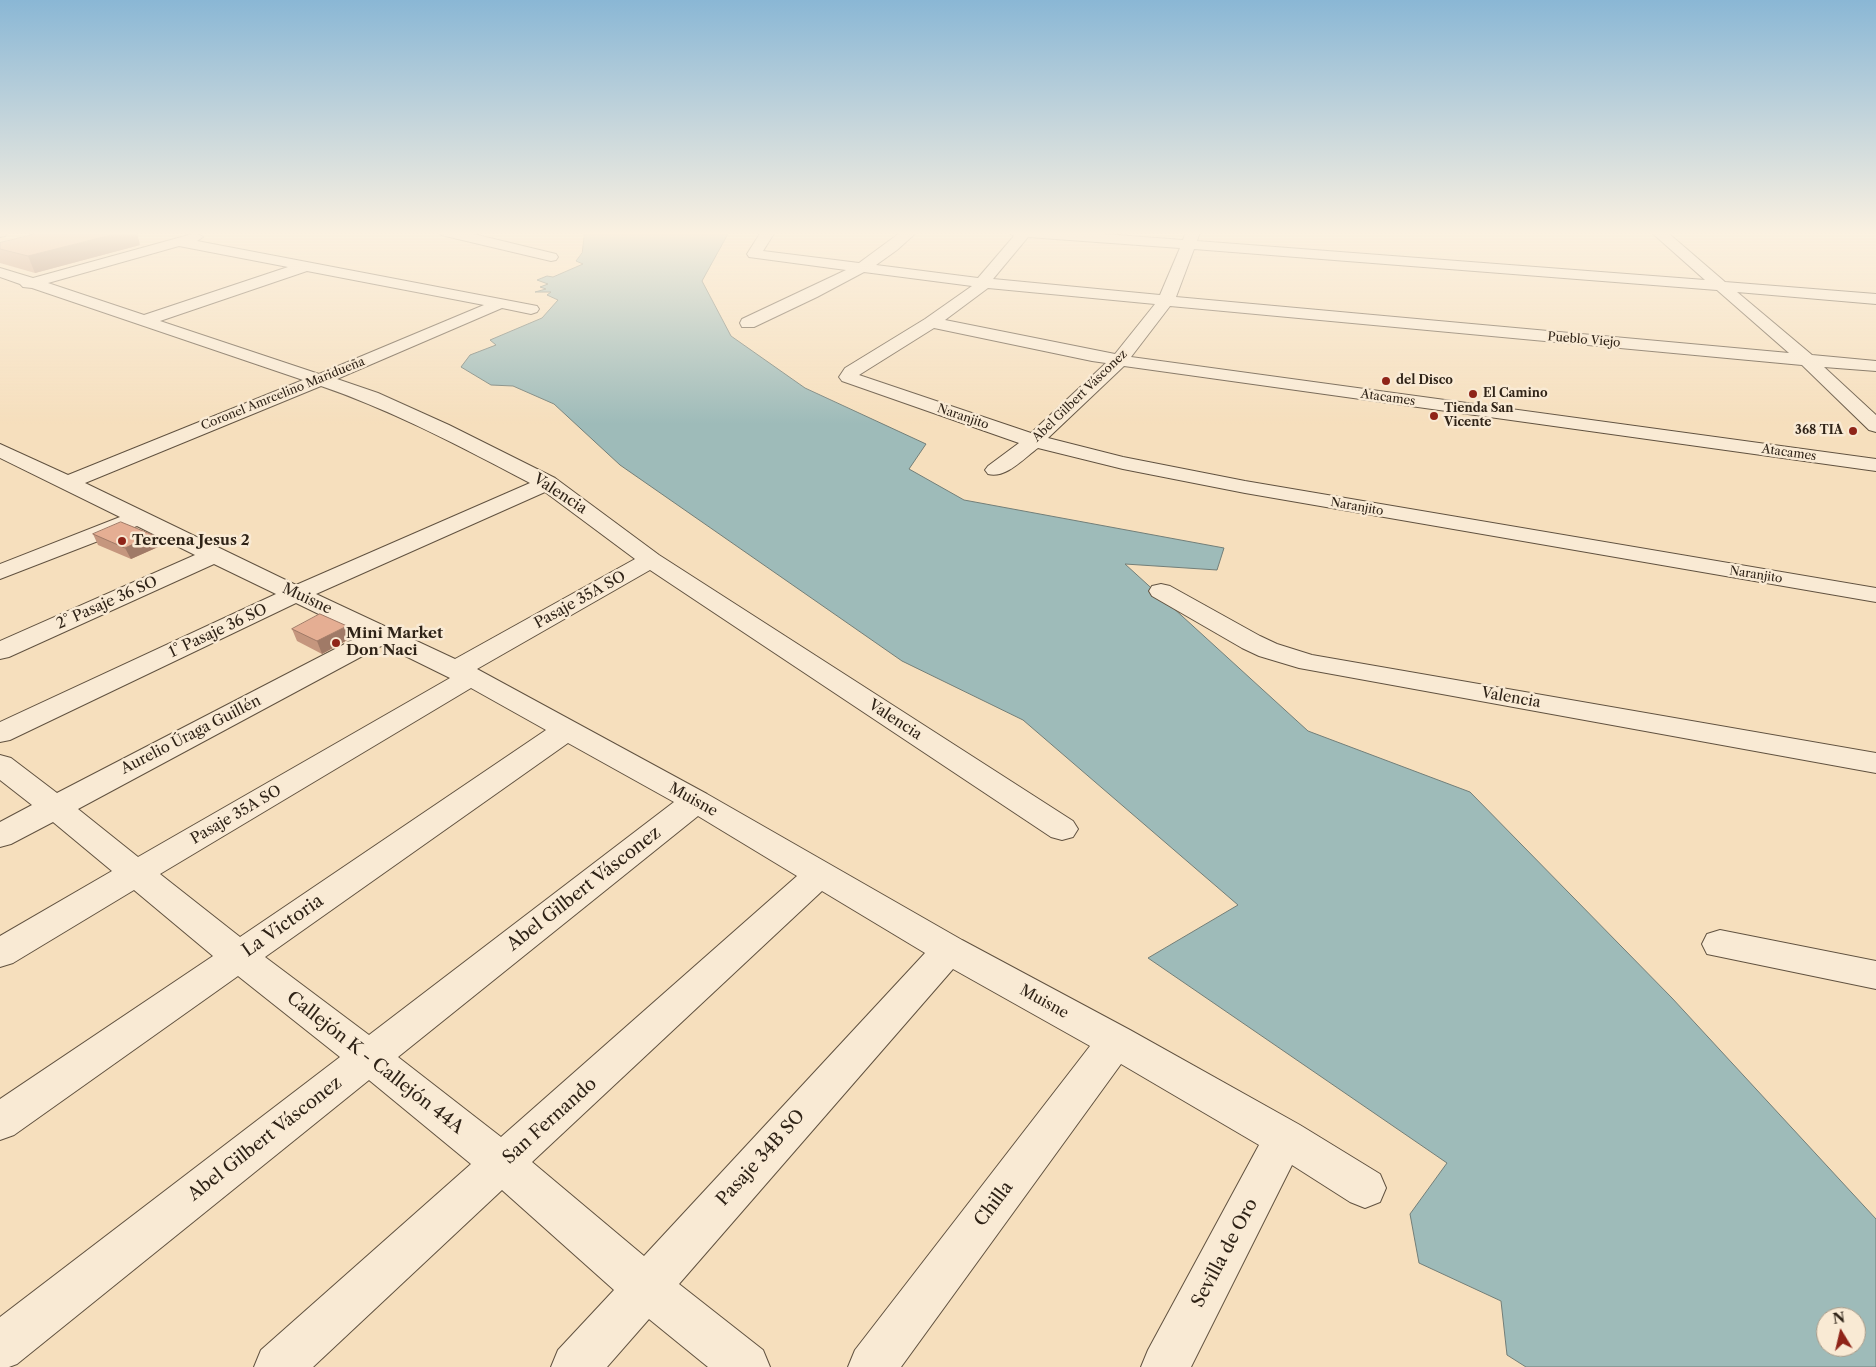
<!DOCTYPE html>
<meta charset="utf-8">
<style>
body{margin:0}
#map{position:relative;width:1876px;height:1367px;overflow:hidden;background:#f6dfbd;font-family:"Libre Caslon Text",serif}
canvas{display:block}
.north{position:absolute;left:1816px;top:1307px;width:50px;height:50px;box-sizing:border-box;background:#f9ead4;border:1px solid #a89a88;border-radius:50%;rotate:351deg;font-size:14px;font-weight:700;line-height:20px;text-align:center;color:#2f2317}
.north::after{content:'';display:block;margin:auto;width:18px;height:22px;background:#8f2418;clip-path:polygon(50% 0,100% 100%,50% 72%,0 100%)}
</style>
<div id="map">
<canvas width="1876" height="1367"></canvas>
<div class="north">N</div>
</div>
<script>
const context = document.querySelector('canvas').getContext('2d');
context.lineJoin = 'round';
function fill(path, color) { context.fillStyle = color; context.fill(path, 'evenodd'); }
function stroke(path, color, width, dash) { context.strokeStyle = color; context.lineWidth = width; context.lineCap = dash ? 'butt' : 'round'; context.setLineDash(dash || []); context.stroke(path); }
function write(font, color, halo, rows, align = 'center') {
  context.font = font + ' "Libre Caslon Text",serif'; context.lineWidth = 5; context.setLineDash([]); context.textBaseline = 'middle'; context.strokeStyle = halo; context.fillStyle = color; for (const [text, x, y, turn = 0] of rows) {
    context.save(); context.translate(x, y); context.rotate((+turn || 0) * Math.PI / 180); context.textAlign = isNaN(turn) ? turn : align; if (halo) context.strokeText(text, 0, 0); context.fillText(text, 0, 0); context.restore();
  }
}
const water = new Path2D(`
 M585 232H729L702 281 731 336 805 388 926 444 909 469 964 500 1224 548 1217 570 1125 564 1308 731 1470 792 1672 998 1876 1219V1367H1526L1507 1355 1501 1301 1419 1263 1410 1214 1447 1163 1148 958 1238 905 1023 720 902 661 620 465 554 404 513 386 491 385 461 367 470 355 496 345 490 340 542 318 558 300 547 295 551 292H535L546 289 540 287 548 284 537 280 547 276 553 277 583 264 576 261 582 253ZM1826 1317H1856V1347H1826Z`);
fill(water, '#9ebbb9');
stroke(water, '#727e78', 1);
const street = new Path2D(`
 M0 232H8L5 236 0 237Z
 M439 232H465L556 254 558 257 556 260 551 261 441 235Z
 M761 232H775L763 251 859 263 901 232H917L897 250 876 265 978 278 1014 236 1008 232H1077L1183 240 1186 232H1200L1197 241 1705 280 1651 232H1667L1725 282 1876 294V304L1737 292 1812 355 1876 361V371L1824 367 1876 415V432L1869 430 1802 365 1170 306 1131 357 1876 459V471L1124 366 1048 438 1123 457 1245 481 1876 588V602L1245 493 1123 469 1038 448C1024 458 1006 479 988 474L985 470 988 466 1019 443 842 381 839 377 845 368 925 319 972 286 864 272 817 297 754 327H742L740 323 742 319 846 270 749 257 747 254ZM1028 237 1180 248 1160 295 993 279ZM1194 249 1717 290 1789 353 1176 297ZM988 288 1155 304 1115 354 945 320ZM934 328 1092 361 1106 363 1031 433 859 375Z
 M196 233 203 237 197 241 537 306 539 309 537 312 531 314 502 308 337 379 378 393 449 425 555 478 659 555 1073 821 1078 829 1073 837 1062 840 1051 837 650 570 477 669 707 794 962 940 1130 1030 1300 1125 1380 1174 1386 1188 1380 1202 1365 1208 1350 1202 1292 1165 1191 1367H1141L1148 1350 1259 1145 1121 1064 901 1367H848L855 1350 1090 1046 953 969 679 1284 763 1350 770 1367H708L649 1319 607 1367H551L558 1350 614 1290 502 1190 313 1367H254L261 1350 471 1164 369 1080 17 1364 9 1367H0V1317L340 1057 238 976 14 1135 0 1140V1099L213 956 134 890 13 963 0 967V936L112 871 53 822 11 844 0 847V822L32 805 0 780V755L11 758 57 793 362 635 296 603 10 740 0 742V722L276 594 214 564 9 657 0 659V641L195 555 137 526 0 579V564L120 517 0 458V444L68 475 303 380 32 288 23 287 20 284 0 277V268L33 278ZM179 246 288 267 144 315 48 283ZM307 271 484 305 319 374 160 321ZM321 386C394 411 461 447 530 483L296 585 85 483ZM545 492 635 559 455 659 316 594ZM383 645 450 678 138 857 78 809ZM471 688 546 730 240 937 160 874ZM568 743 674 802 369 1035 265 957ZM698 816 797 876 501 1137 398 1057ZM822 891 925 953 644 1256 532 1162Z
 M1161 584 1170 586 1260 636 1277 644 1312 655 1876 753V773L1299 668 1259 656 1242 648 1152 596 1149 591 1152 586Z
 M1720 930 1876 961V989L1707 954 1702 944 1707 934Z`);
stroke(street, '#615240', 2);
fill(street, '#f9ead4');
fill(new Path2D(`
 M0 243 140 245 35 273 0 263Z
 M93 534 153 535 158 547 131 559 98 545Z
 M292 629 351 638 322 654 297 641Z`), '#c5967e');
fill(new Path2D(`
 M123 232H137L140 245 35 273 28 256Z
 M153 535 158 547 131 559 125 548Z
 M347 626 351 638 322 654 317 641Z`), '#a07a67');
const building = new Path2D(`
 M43 232H123L28 256 0 249V243Z
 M121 522 153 535 125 548 93 534Z
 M320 614 347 626 317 641 292 629Z`);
fill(building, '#e5ae93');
stroke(building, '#a07a67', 1);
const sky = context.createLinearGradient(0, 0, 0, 424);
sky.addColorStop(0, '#8ab7d5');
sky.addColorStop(0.55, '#fbf1e1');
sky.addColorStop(1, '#fbf1e100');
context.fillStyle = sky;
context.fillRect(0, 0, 1876, 424);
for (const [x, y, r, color] of [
 [1386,381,5,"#8f2418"],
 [1473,394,5,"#8f2418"],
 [1434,416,5,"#8f2418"],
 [1853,431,5,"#8f2418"],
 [122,541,5,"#8f2418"],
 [336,643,5,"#8f2418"]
]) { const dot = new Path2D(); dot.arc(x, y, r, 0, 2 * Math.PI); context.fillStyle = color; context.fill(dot); stroke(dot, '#f9ead4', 2); }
write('12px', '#2f2317', '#f9ead4', [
 ["Pueblo Viejo",1584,340,5],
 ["Coronel Amrcelino Maridueña",283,394,-22],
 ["Abel Gilbert Vásconez",1080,396,-44],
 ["Atacames",1388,398,8],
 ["Naranjito",963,417,19],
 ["Atacames",1789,453,8],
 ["Naranjito",1357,507,10],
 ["Naranjito",1756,575,9]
]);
write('bold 12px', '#2f2317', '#f9ead4', [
 ["del Disco",1396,381],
 ["El Camino",1483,394],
 ["Tienda San",1444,409],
 ["Vicente",1444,423],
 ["368 TIA",1843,431,"right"]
], 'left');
write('15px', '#2f2317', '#f9ead4', [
 ["Valencia",560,494,33],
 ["Muisne",307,599,25],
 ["Pasaje 35A SO",580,600,-29],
 ["2° Pasaje 36 SO",107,603,-24],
 ["1° Pasaje 36 SO",218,631,-25],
 ["Valencia",1511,698,10],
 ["Valencia",895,720,33],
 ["Aurelio Úraga Guillén",191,735,-27],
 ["Muisne",693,800,29],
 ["Pasaje 35A SO",236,815,-30],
 ["Muisne",1044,1002,29]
]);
write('bold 15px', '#2f2317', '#f9ead4', [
 ["Tercena Jesus 2",132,541],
 ["Mini Market",346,634],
 ["Don Naci",346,651]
], 'left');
write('18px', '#2f2317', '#f9ead4', [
 ["Abel Gilbert Vásconez",584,889,-38],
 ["La Victoria",283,926,-35],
 ["Callejón K - Callejón 44A",375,1063,38],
 ["San Fernando",550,1121,-42],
 ["Abel Gilbert Vásconez",265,1139,-38],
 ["Pasaje 34B SO",761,1158,-48],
 ["Chilla",994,1204,-53],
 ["Sevilla de Oro",1225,1253,-62]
]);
</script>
